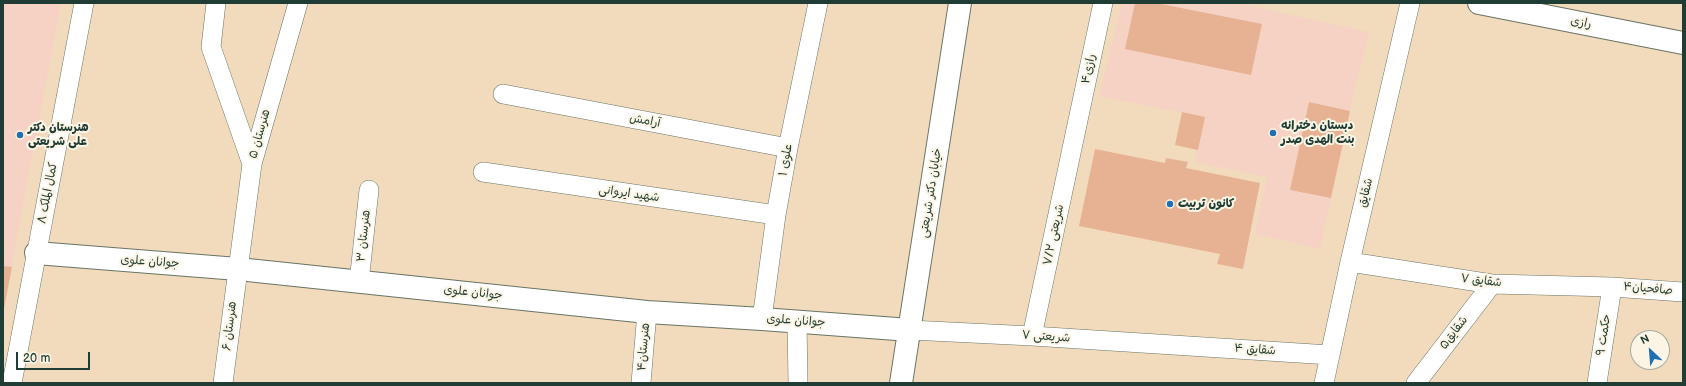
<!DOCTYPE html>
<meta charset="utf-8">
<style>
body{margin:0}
#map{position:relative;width:1686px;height:386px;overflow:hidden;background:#f2dbbc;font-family:"Balsamiq Sans",sans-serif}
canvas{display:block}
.frame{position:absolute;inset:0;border:4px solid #1f3d34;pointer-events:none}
.north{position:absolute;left:1630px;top:330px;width:40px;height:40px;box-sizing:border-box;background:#fcf5e5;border:1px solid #a4ab9e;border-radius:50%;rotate:334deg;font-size:11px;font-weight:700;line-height:16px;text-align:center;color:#1f3d34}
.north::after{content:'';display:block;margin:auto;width:14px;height:18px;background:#1f6fb2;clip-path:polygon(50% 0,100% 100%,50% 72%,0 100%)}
.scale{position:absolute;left:16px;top:352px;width:74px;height:18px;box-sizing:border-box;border:2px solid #1f3d34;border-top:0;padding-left:5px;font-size:12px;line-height:14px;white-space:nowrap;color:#1f3d34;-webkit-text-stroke:3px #fcf5e5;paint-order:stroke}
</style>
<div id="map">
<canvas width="1686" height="386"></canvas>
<div class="frame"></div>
<div class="north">N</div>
<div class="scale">20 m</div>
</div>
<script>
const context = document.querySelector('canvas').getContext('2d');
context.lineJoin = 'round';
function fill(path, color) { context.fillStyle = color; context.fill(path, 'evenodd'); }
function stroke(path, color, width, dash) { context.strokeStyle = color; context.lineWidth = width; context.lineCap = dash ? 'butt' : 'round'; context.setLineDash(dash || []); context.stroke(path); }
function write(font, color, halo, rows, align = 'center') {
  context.font = font + ' "Balsamiq Sans","Playpen Sans Arabic",sans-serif'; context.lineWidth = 4; context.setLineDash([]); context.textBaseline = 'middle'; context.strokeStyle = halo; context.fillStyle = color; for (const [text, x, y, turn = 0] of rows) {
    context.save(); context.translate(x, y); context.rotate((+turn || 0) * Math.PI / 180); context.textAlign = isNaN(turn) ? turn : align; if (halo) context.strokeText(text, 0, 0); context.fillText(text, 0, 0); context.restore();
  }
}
fill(new Path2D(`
 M3 3H61L3 312Z
 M1122 3H1237L1369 32 1350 111 1320 249 1255 234 1267 177 1195 162 1204 117 1099 96Z`), '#f6d2c4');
fill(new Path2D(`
 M1135 3H1156L1262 24 1251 75 1125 49Z
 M1309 102 1350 111 1331 198 1290 190Z
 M1182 112 1205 117 1198 150 1175 145Z
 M1095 149 1165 163 1166 158 1188 162 1186 168 1260 183 1243 269 1217 264 1220 254 1079 226Z
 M3 266 12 267 4 309H3Z`), '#e7b294');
const street = new Path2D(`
 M216 3 211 47 252 164
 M503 94 788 148
 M483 172 776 215
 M1350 262 1492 284 1612 287 1683 292
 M359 282 369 190
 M762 319 776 215 788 148 818 3
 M797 321 798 383
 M910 330 1032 336 1330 355
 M1032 336 1103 3
 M12 383 84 3
 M223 383 252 164 298 3
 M641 383 647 312
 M1324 383 1350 262 1410 3
 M1416 383 1492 284
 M1597 383 1612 287`);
const secondary = new Path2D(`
 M1479 3 1683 43
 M36 253 238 269 647 312 762 319 910 330
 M901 383 960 3`);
stroke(street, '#697464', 20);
stroke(secondary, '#697464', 24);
stroke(street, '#fff', 19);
stroke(secondary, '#fff', 22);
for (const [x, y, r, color] of [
 [1273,133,4,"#1f6fb2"],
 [20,135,4,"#1f6fb2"],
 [1170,204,4,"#1f6fb2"]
]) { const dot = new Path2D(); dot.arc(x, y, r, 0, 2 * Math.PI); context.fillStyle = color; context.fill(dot); stroke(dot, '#fcf5e5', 1.5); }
write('12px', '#1f3d34', '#fcf5e5', [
 ["رازی",1581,23,11],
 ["رازی۴",1089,69,-78],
 ["آرامش",645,121,11],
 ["هنرستان ۵",260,134,-74],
 ["علوی ۱",786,160,-80],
 ["کمال الملک ۸",48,193,-79],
 ["خیابان دکتر شریعتی",931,193,-81],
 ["شقایق",1366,193,-77],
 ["شهید ایروانی",629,194,8],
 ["شریعتی ۷/۲",1054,235,-78],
 ["هنرستان ۳",364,236,-84],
 ["جوانان علوی",150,262,4],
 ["شقایق ۷",1481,281,7],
 ["صافحیان۴",1648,289,5],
 ["جوانان علوی",473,293,6],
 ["جوانان علوی",796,321,4],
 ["هنرستان ۶",230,326,-83],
 ["شقایق۵",1454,333,-53],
 ["حکمت ۹",1604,335,-81],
 ["۷ شریعتی",1046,337,4],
 ["هنرستان۴",644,347,-85],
 ["شقایق ۴",1255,350,4]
]);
write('bold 12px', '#1f3d34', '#fcf5e5', [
 ["دبستان دخترانه",1281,126],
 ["بنت الهدی صدر",1281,140],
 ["هنرستان دکتر",28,128],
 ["علی شریعتی",28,142],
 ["کانون تربیت",1178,204]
], 'left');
</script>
